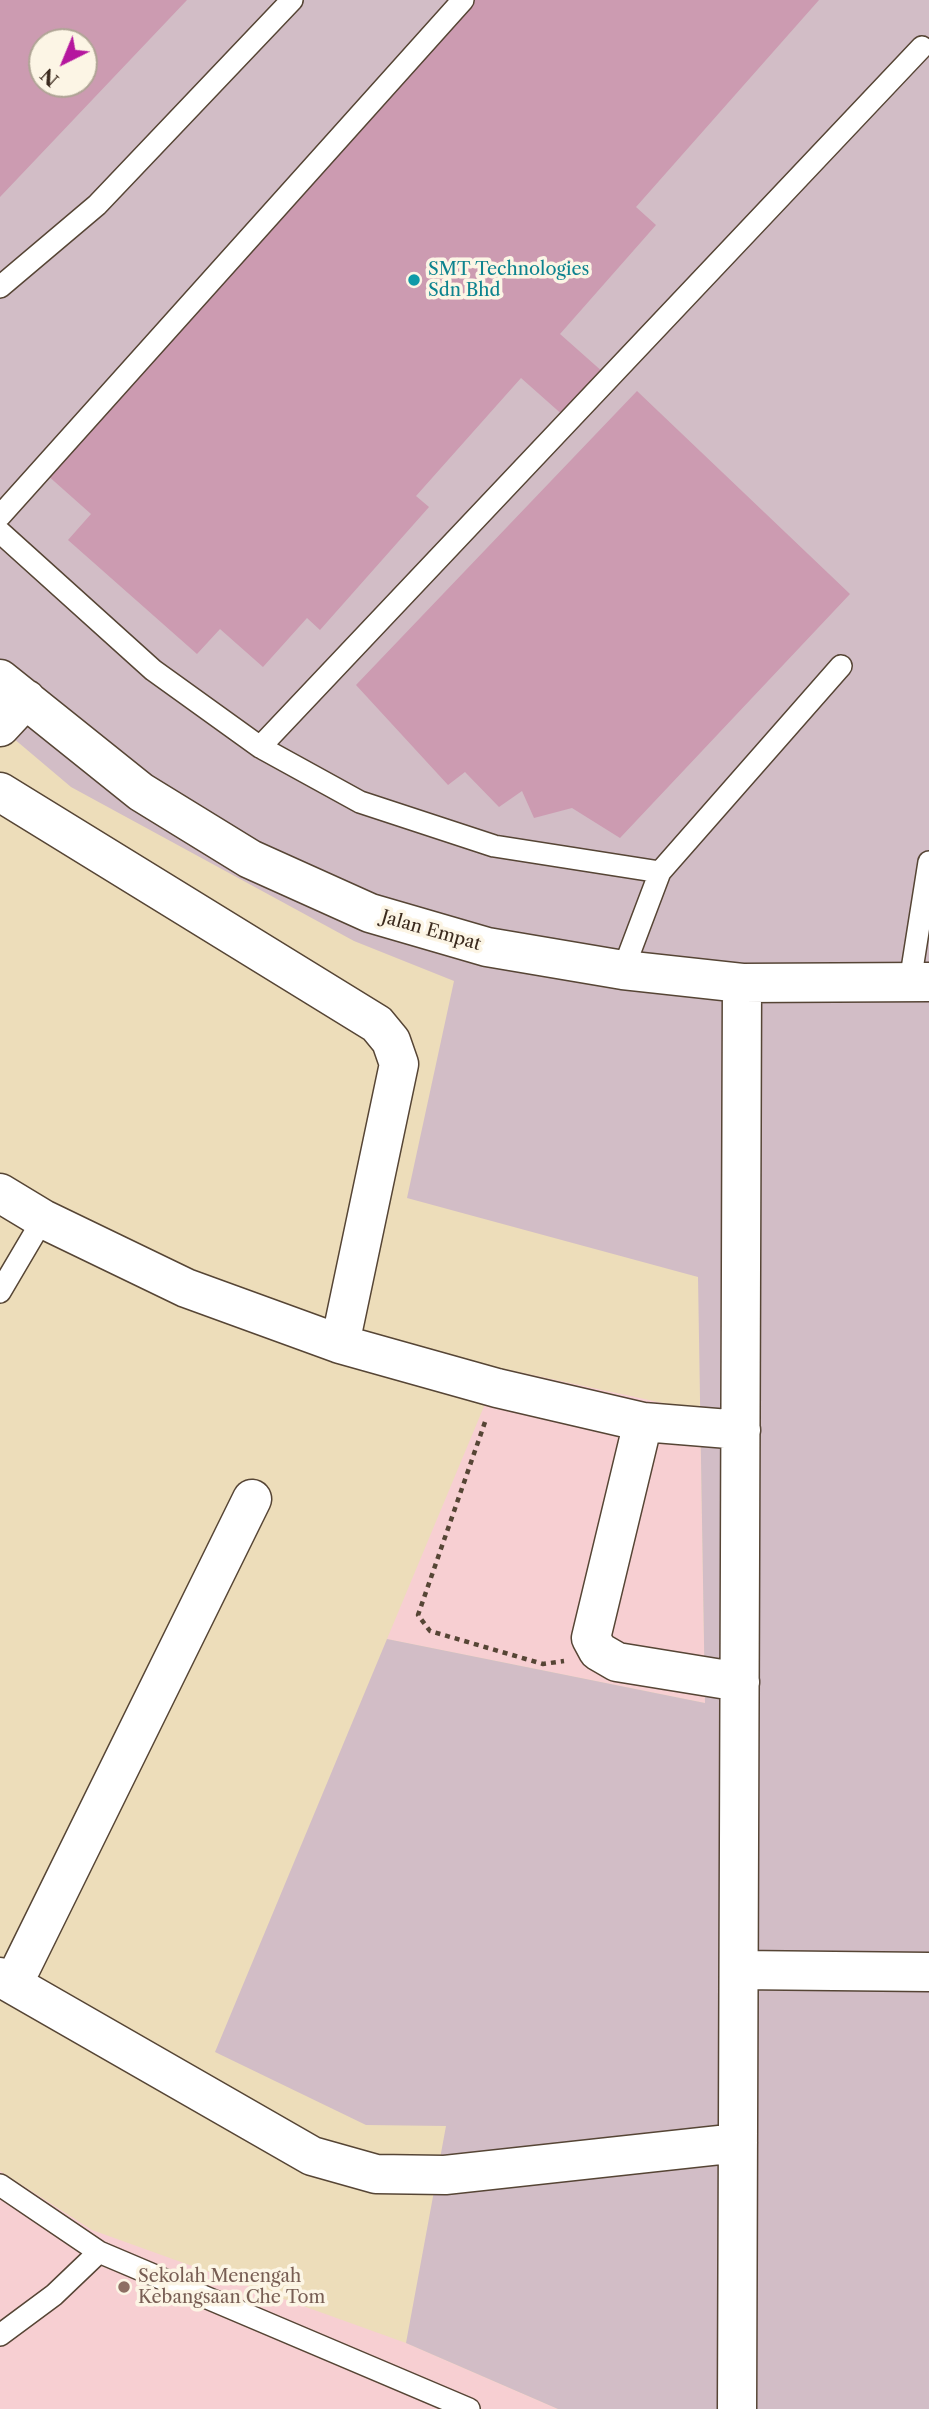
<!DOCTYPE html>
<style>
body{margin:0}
#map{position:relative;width:929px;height:2409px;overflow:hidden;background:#edddba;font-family:"Libre Caslon Text",serif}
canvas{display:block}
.north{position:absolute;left:28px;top:28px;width:70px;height:70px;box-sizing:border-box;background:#fcf5e5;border:2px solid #afa495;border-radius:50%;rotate:223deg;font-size:19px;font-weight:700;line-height:28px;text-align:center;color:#3b2a1e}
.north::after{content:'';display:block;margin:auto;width:24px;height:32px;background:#b5179e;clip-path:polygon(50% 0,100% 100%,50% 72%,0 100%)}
</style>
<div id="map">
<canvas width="929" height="2409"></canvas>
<div class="north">N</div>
</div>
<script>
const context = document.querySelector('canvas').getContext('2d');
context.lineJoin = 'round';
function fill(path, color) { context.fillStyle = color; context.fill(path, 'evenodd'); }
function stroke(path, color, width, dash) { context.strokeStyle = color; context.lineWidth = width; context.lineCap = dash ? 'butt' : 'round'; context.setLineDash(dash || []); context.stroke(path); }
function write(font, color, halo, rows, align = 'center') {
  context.font = font + ' "Libre Caslon Text",serif'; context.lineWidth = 7; context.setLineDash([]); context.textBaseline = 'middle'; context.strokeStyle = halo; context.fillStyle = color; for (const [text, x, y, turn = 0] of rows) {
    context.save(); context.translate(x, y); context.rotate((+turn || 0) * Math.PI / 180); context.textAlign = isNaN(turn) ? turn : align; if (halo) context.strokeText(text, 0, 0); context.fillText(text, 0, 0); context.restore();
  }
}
fill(new Path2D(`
 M500 1368 700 1411 705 1703 387 1639Z
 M0 2171 92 2230 406 2343 558 2409H0Z`), '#f7cfd2');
fill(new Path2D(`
 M0 0H929V2409H558L406 2343 446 2126 366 2125 215 2052 387 1639 705 1703 698 1277 407 1198 454 981 354 941 71 787 0 727ZM42 42H84V84H42Z`), '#d2bdc6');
fill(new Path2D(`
 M0 0H187L0 197ZM42 42H84V84H42Z
 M467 0H819L636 207 656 225 560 334 604 373 565 417 521 378 416 496 429 507 320 630 307 618 263 667 220 629 197 654 68 540 91 514 46 474Z
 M637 391 850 594 620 838 572 808 534 818 522 791 499 807 465 772 448 785 356 685Z`), '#cc9bb1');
const lane = new Path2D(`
 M0 287 97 205 292 0
 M0 516 463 0
 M0 532 153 670 260 747 360 802 494 846 660 872
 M260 747 922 47
 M623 970 660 872 841 666
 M910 982 929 862
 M0 1292 43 1219
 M0 2185 99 2252 469 2409
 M0 2335 54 2295 99 2252`);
const street = new Path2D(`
 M0 679 141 792 250 859 370 913 487 947 623 970 742 983 929 982
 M0 727 26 699
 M0 792 377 1024 391 1041 399 1064 340 1344
 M0 1193 43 1219 186 1288 340 1344 497 1388 643 1422 741 1430
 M643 1422 591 1638 598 1651 617 1662 740 1682
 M739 1970 929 1972
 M0 1977 312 2156 376 2174 445 2175 738 2143
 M13 1984 252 1499
 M737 2409 742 983`);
stroke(lane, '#564535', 24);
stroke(street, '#564535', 41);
stroke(new Path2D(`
 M485 1422 418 1615 430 1631 543 1664 564 1661`), '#564535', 4.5, [5, 5]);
stroke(lane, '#fff', 21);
stroke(street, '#fff', 38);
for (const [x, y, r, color] of [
 [414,280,7,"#0f9aa8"],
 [124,2287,7,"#8d6e63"]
]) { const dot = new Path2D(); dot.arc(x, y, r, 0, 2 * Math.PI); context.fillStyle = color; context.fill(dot); stroke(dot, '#fcf5e5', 2.5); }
write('18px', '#0d838f', '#fcf5e5', [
 ["SMT Technologies",428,270],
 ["Sdn Bhd",428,291]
], 'left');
write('18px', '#3b2a1e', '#fcf5e5', [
 ["Jalan Empat",431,931,16]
]);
write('18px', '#785e54', '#fcf5e5', [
 ["Sekolah Menengah",138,2277],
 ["Kebangsaan Che Tom",138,2298]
], 'left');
</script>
